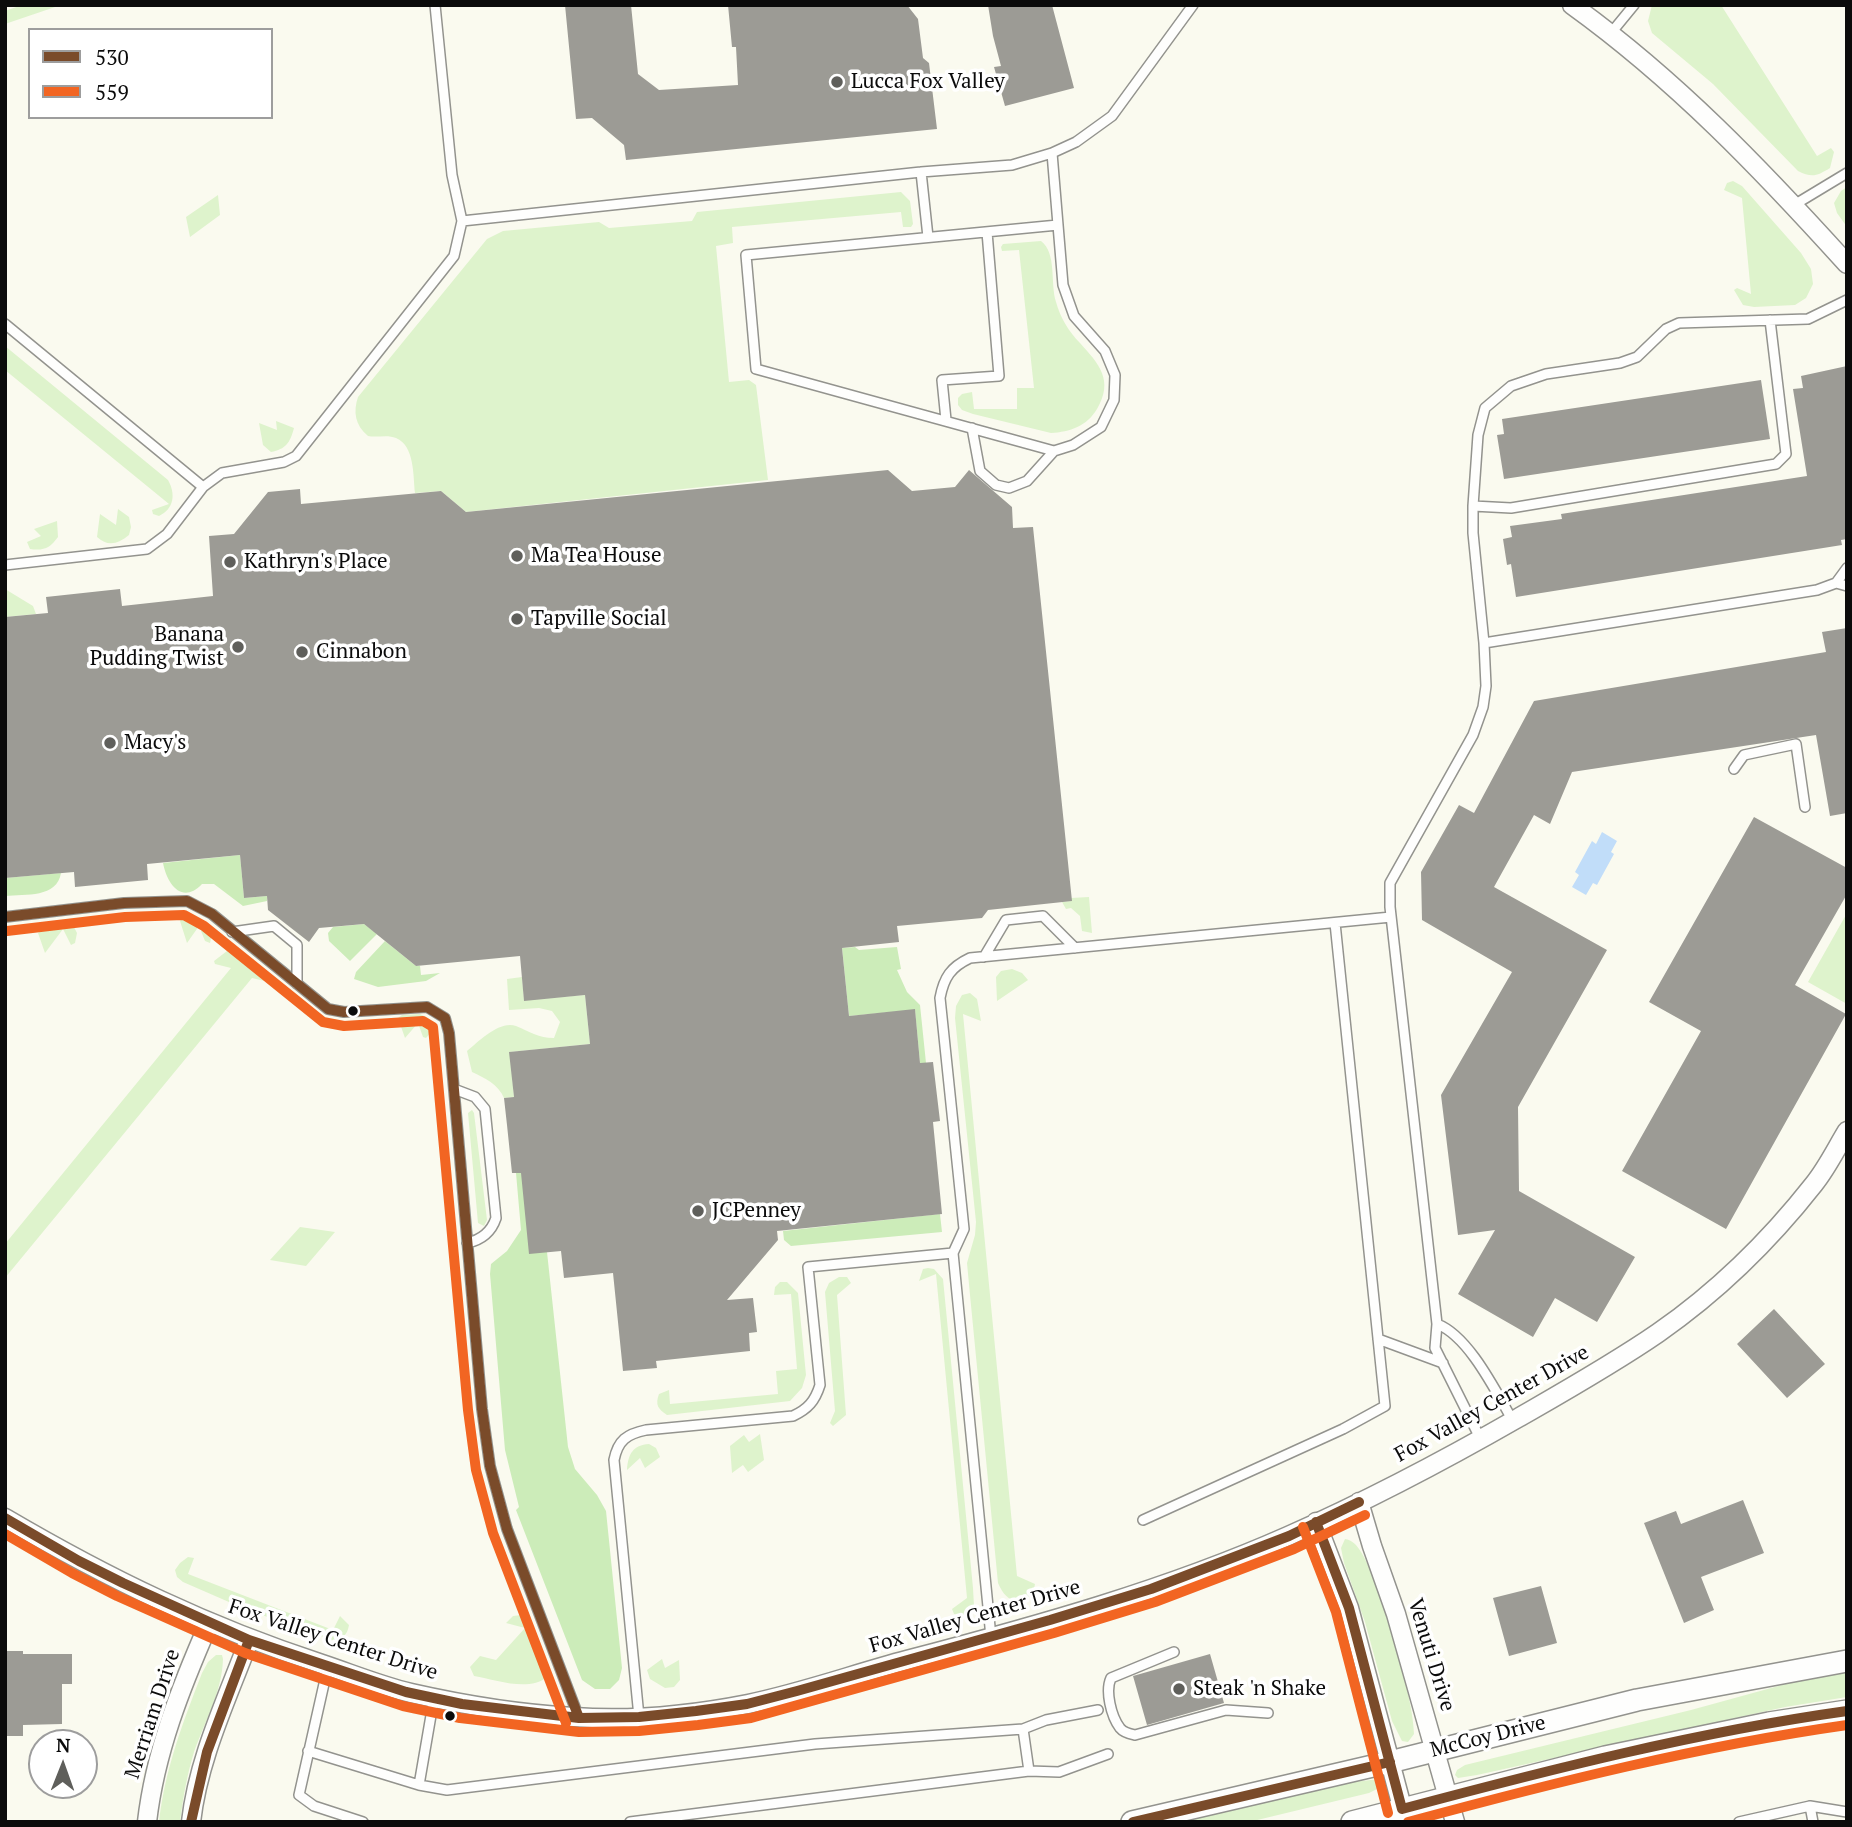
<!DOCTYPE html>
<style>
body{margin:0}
#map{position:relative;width:1852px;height:1827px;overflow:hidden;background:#fafaef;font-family:"PT Serif",serif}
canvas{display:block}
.frame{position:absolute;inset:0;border:7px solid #0b0b0b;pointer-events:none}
.legend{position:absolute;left:28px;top:28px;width:245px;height:91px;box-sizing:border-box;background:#fff;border:2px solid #9d9d9d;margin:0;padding:9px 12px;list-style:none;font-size:21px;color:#0b0b0b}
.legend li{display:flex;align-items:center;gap:14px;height:35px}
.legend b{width:35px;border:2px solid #9d9d9d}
.north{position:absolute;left:28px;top:1729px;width:70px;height:70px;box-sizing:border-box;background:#fff;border:2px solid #9d9d9d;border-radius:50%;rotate:1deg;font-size:19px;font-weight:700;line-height:28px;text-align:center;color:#0b0b0b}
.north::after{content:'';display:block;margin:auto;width:24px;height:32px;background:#5f5f5b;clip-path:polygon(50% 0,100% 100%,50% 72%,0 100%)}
</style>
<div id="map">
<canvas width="1852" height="1827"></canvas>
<div class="frame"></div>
<ul class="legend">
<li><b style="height:9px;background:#7a4b2a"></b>530</li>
<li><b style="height:9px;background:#f26522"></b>559</li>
</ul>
<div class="north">N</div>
</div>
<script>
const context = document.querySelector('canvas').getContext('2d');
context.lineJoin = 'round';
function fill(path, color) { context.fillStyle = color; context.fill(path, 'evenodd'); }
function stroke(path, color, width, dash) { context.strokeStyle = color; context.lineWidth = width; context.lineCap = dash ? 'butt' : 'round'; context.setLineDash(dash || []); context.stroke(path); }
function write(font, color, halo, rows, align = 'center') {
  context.font = font + ' "PT Serif",serif'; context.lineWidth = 7; context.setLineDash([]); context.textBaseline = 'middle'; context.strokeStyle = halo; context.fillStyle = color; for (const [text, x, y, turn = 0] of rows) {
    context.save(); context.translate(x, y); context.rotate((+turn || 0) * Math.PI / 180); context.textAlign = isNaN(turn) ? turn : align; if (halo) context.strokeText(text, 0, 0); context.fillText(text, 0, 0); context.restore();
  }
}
fill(new Path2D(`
 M22 5H61L5 24V11Z
 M1652 5H1721L1817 156 1831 148 1834 152 1830 168C1817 176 1812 178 1798 171L1713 84 1652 33 1648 21Z
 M1733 181 1742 186 1801 253 1811 269 1813 284 1806 298 1795 305 1754 307 1743 305 1734 290 1737 288 1751 294 1742 198 1724 190 1727 183Z
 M1847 187V227L1837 213 1834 203 1841 191Z
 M901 192 910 201 913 224 911 227H903L901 212 732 227 733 243 716 246 729 382 749 380 756 385 768 480 466 512 441 491 415 493C413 476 415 446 396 438 387 434 377 438 368 436 355 425 353 412 358 397L487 239 503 231 599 222 609 228 692 221 697 212Z
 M218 195 220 215 190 237 186 217Z
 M1041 241C1057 253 1050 283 1056 302 1060 317 1069 332 1080 343 1099 364 1114 380 1097 409 1087 426 1070 432 1051 433L973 414 962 410 958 405V398L962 394 972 392 974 409H1017V388H1034L1019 250 1002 251 1001 247 1003 244Z
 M5 346 168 480C176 494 174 509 159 516L153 514 152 510 169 504 5 370Z
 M276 421 294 428C290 443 286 449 271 452L263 445 259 423 277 430Z
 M118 509 129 517 131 527 129 535C118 544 108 547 97 537L100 514 116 525Z
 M57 521 58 537C50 548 44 551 30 549L27 542 41 536 34 529Z
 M5 589 33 606 36 614 5 617Z
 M1089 897 1092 933 1082 931 1080 916 1071 908 1066 909 1062 902 1071 901V898Z
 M1847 913V1004L1808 982Z
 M190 916 209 924 213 929 210 943 205 941 199 926 187 943 180 921 183 917Z
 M65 923 74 927 77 933 75 943 71 945 63 929 45 953 38 933 44 928Z
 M236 950 272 975V979L269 982 252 978 5 1278V1244L231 968 215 964 214 961 227 951Z
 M1012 969 1022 973 1028 980 997 1001 996 977 1001 971Z
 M522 977 524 1000 585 995 590 1044 510 1052 514 1097 504 1098C498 1084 485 1078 472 1072L467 1051C479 1041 500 1020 516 1026 531 1032 538 1038 554 1038L560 1022 552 1011 539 1008 509 1010 507 979Z
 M970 993 977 999 981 1021 963 1014 1017 1576 1035 1584 1033 1594C1015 1605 1006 1601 998 1583L970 1295 967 1263 975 1235 976 1222 955 1018 956 1006 962 995Z
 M420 1014 428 1018 434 1029 426 1038 423 1037 418 1023 405 1038 398 1018 402 1015Z
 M472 1110 474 1113 487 1220 484 1226 478 1223 468 1113Z
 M300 1227 335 1232 306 1266 270 1260Z
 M928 1268 934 1269 943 1279 973 1588 974 1606 968 1615 961 1617 954 1614 952 1609 967 1598 936 1274 919 1281 923 1269Z
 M839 1277H847L851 1283 837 1295 846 1415 833 1426 830 1423 835 1411 825 1292 829 1283Z
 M780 1282H787L798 1293 806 1375 802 1388 790 1401 667 1415C658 1409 655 1405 659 1394L669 1390 670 1404 778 1394 776 1371 797 1369 791 1294 774 1295 775 1287Z
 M760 1434 764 1460 748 1472 743 1465 732 1473 730 1446 744 1435 749 1442Z
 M649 1444 656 1448 660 1457 645 1468 640 1458 627 1470C628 1454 633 1445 649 1444Z
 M1345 1539C1352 1540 1357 1545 1361 1552 1380 1582 1414 1698 1414 1734L1408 1742 1402 1741 1392 1721 1365 1622 1344 1563 1341 1548Z
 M188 1557 194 1558 188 1574 333 1630 340 1616 349 1625C347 1636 343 1638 332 1640L245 1609 183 1582 177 1577 175 1570 180 1563Z
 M521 1615 528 1619 548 1667 547 1677C529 1692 496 1680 474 1676L470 1667 480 1656 496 1660 525 1628 506 1623 513 1616Z
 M216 1655H222L223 1659C222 1692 205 1721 194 1752 187 1775 183 1798 180 1822H159C165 1769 183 1722 202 1673L208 1662Z
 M662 1659 665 1668 679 1660 680 1680 674 1687 665 1688 650 1679 647 1670Z
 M1847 1672V1697L1785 1707 1477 1775 1458 1778 1455 1775 1457 1770 1465 1765 1691 1710 1793 1682Z
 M1380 1779 1384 1782 1383 1786 1369 1793 1249 1822H1182L1353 1782Z`), '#def3cc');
fill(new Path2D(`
 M240 855 244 898 267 896V901L243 906 214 884H202C182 905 167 884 163 863Z
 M61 873C57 898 26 894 5 896V878Z
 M364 924 377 934 350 961 329 941 328 933 333 927Z
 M385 941 416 966H420L421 975 440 973 426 981 378 987 354 979 356 972Z
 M855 947 859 950 897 947 901 969 897 970 907 992 920 1005 926 1063H920L915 1010 849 1016 842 948Z
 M521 1172 547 1252 568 1447 575 1469 597 1495 606 1511 622 1668 619 1680 610 1689H595L582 1680 516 1510 519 1507 505 1450 490 1274 491 1264 507 1251 521 1230 516 1173Z
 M940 1214 942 1232 791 1246 784 1240 783 1231Z`), '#ccecb9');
fill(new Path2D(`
 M1602 832 1617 841 1611 852 1614 854 1597 885 1593 883 1586 895 1572 887 1579 875 1575 872 1592 841 1596 844Z`), '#c1ddf9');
fill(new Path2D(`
 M565 5H631L638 74 659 90 738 85 736 47H732L728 5H907L918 19 923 58 929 63 937 129 626 160 624 145 592 118 576 119Z
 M988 5H1052L1074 88 1005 106 994 67 1001 66 993 36Z
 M1847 366V539L1841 540 1842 545 1516 597 1511 564 1507 565 1503 539 1512 537 1510 526 1562 519 1561 514 1807 476 1793 389 1803 388 1801 376Z
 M1761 380 1770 439 1504 479 1497 435 1504 434 1502 419Z
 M888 470 912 491 955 487 969 470 1012 507 1013 528 1033 527 1072 901 988 910 982 918 897 926 899 942 842 948 849 1016 915 1009 920 1063 933 1062 940 1121 933 1122 942 1214 777 1231 778 1240 727 1300 753 1298 757 1332 749 1333 750 1351 656 1361 657 1368 623 1371 613 1273 564 1278 561 1251 529 1254 521 1173H512L507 1125 504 1098 514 1097 509 1052 590 1044 585 995 524 1001 520 956 416 966 364 924 319 928 309 942 268 910 267 896 244 898 240 855 147 864 148 880 75 887 74 872 5 878V617L48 613 46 597 120 589 122 606 213 596 209 536 234 534 268 492 300 489 301 504 441 491 466 512Z
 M1847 628V813L1830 816 1816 735 1572 772 1550 824 1534 815 1494 887 1607 950 1518 1107 1519 1191 1635 1257 1597 1322 1555 1298 1533 1337 1458 1294 1495 1230 1458 1235 1441 1095 1512 972 1422 920 1421 872 1459 805 1474 813 1534 701 1826 652 1822 632Z
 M1754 817 1847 868V894L1795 985 1846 1014 1726 1229 1622 1171 1701 1031 1649 1002Z
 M1774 1309 1825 1364 1787 1398 1737 1344Z
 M1743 1500 1764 1553 1701 1577 1714 1610 1684 1623 1644 1523 1676 1511 1681 1524Z
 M1541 1586 1557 1643 1509 1656 1493 1598Z
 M5 1651H23V1654H72V1684H62V1724L23 1725V1736H5Z
 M1210 1654 1224 1703 1147 1725 1133 1676Z`), '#9c9b95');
const service = new Path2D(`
 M1611 33 1634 5
 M921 172 928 237
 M1794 205 1847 173
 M462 221 921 172 1012 165 1052 153
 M1058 225 746 255 756 369 1054 451 1073 445 1101 427 1114 400 1115 375 1105 351 1074 316 1063 285 1052 153 1076 142 1112 116 1193 5
 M5 324 203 487
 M946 420 942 380 999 376 987 232
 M972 428 980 471 996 485 1009 488 1027 481 1054 451
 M1473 506 1511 508 1776 464 1786 454 1770 320
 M5 565 147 549 167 534 203 487 222 473 284 462 296 456 454 256 462 221 452 175 435 5
 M1836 583 1847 586
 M1484 643 1817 590 1836 583 1847 568
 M1734 769 1744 755 1796 744 1805 807
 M5 917 124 903 187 901 212 914 328 1009 344 1012 427 1007 445 1018 449 1033 482 1409 490 1466 507 1529 579 1718
 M232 932 274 926 297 945V984
 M984 957 1006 920 1043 916 1075 948
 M454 1089 475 1097 485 1109 496 1218C491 1233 481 1240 467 1243
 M1437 1324 1390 907V883L1473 735 1483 707 1486 686 1484 643 1473 533V506L1478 435 1485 408 1511 386 1546 374 1620 363 1637 357 1666 329 1679 323 1808 319 1847 300
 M1378 1339 1443 1363
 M1481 1440 1435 1348 1437 1324C1469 1336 1496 1392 1513 1421
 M1143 1520 1343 1429 1385 1406 1335 923
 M991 1637 953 1253 964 1229 940 998C944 977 951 967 970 958L1391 917
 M1174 1652 1111 1678C1105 1691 1111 1716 1120 1728 1124 1733 1130 1734 1135 1735L1226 1710 1268 1713
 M328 1666 299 1795 314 1806 363 1822
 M434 1698 419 1785 447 1790 815 1744 1023 1729
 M1098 1710 1046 1720 1023 1729 1029 1771 1059 1772 1108 1754
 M639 1717 614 1460C618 1440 627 1434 646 1430L793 1416C808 1409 815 1401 820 1385L808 1267 953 1253
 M308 1751 419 1785
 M1810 1806 1813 1822
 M630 1822 1029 1771
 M1739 1822 1810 1806 1847 1812`);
const minor = new Path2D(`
 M1572 5C1676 80 1761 169 1847 264
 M1359 1502 1372 1546 1396 1614 1455 1822
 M5 1518C109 1579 208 1627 322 1664 352 1674 381 1686 411 1693 464 1705 519 1714 574 1717 630 1721 692 1715 748 1704 802 1693 854 1674 907 1660 1036 1626 1166 1590 1288 1536 1367 1501 1443 1461 1518 1418 1565 1391 1613 1364 1658 1333 1717 1292 1770 1240 1814 1184 1827 1168 1836 1149 1847 1131
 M1316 1522 1349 1608 1406 1822
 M147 1822C155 1752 181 1687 209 1623
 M191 1822C198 1759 227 1699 249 1640`);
const tertiary = new Path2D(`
 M1132 1822 1390 1762 1637 1700 1847 1661
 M1352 1822 1605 1757 1769 1723 1847 1711`);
stroke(service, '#93938e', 12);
stroke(minor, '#93938e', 21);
stroke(tertiary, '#93938e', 24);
stroke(service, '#fefefd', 9);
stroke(minor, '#fefefd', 18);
stroke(tertiary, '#fefefd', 21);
stroke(new Path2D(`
 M5 917 124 903 187 901 212 914 328 1009 344 1012 427 1007 445 1018 449 1033 482 1409 490 1466 507 1529 579 1718
 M5 1518 79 1561 123 1583 249 1640 406 1692 462 1704 579 1718 639 1717 696 1711 747 1704 797 1691 1050 1620 1151 1589 1289 1536 1359 1502
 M1316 1522 1349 1608 1402 1809
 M1402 1809C1548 1770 1697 1732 1847 1711
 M191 1822 207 1752 249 1640
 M1133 1822 1390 1762`), '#7a4b2a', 10);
stroke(new Path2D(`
 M7 931 125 917 184 915 204 926 323 1022 344 1026 423 1021 433 1027 468 1410 476 1470 493 1533 566 1723
 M1303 1527 1336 1612 1388 1813
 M5 1534 72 1573 117 1596 245 1653 403 1706 460 1718 579 1732 639 1731 698 1725 751 1718 801 1704 1054 1633 1155 1602 1294 1549 1365 1515
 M1408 1822C1552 1783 1699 1746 1847 1725`), '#f26522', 10);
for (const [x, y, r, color] of [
 [837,82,7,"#5f5f5b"],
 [517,556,7,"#5f5f5b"],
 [230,562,7,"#5f5f5b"],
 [517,619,7,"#5f5f5b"],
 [238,647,7,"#5f5f5b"],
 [302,652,7,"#5f5f5b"],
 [110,743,7,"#5f5f5b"],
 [353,1011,6,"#0b0b0b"],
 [698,1211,7,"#5f5f5b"],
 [1179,1689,7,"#5f5f5b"],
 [450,1716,6,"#0b0b0b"]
]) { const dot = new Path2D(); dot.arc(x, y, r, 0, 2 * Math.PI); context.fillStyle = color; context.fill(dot); stroke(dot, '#fff', 2.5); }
write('21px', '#0b0b0b', '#fff', [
 ["Lucca Fox Valley",851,82],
 ["Ma Tea House",531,556],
 ["Kathryn's Place",244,562],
 ["Tapville Social",531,619],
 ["Banana",224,635,"right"],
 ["Pudding Twist",224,659,"right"],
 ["Cinnabon",316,652],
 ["Macy's",124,743],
 ["JCPenney",712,1211],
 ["Steak 'n Shake",1193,1689]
], 'left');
write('21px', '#0b0b0b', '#fff', [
 ["Fox Valley Center Drive",1492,1404,-29],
 ["Fox Valley Center Drive",975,1617,-16],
 ["Fox Valley Center Drive",333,1640,18],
 ["Venuti Drive",1431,1655,73],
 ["Merriam Drive",153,1714,-72],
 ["McCoy Drive",1488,1737,-14]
]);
</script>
